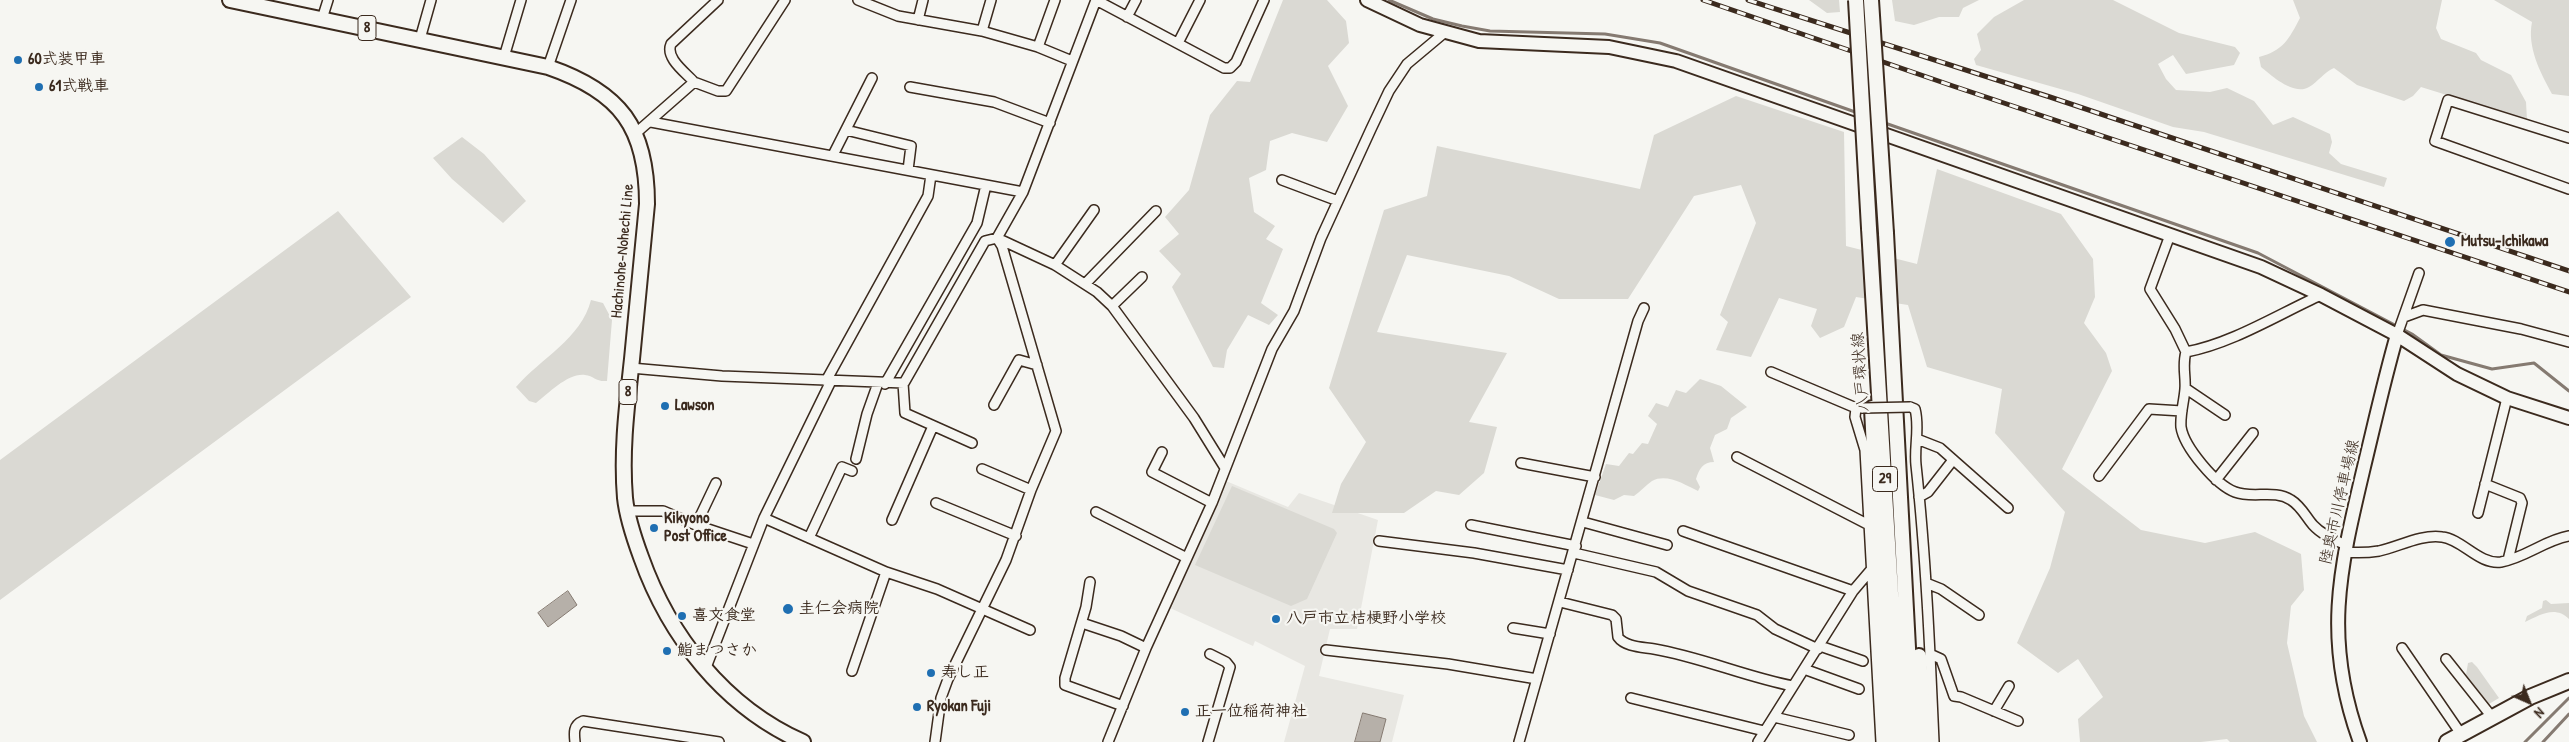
<!DOCTYPE html>
<meta charset="utf-8">
<style>
body{margin:0}
#map{position:relative;width:2569px;height:742px;overflow:hidden;background:#f6f6f2;font-family:"Patrick Hand",sans-serif}
canvas{display:block}
.north{position:absolute;left:2504px;top:677px;width:50px;height:50px;-webkit-text-stroke:4px #f6f6f2;paint-order:stroke;rotate:136deg;font-size:14px;font-weight:700;line-height:20px;text-align:center;color:#3b2a1e}
.north::after{content:'';display:block;margin:auto;width:18px;height:22px;background:#3b2a1e;clip-path:polygon(50% 0,100% 100%,50% 72%,0 100%)}
</style>
<div id="map">
<canvas width="2569" height="742"></canvas>
<div class="north">N</div>
</div>
<script>
const context = document.querySelector('canvas').getContext('2d');
context.lineJoin = 'round';
function fill(path, color) { context.fillStyle = color; context.fill(path, 'evenodd'); }
function stroke(path, color, width, dash) { context.strokeStyle = color; context.lineWidth = width; context.lineCap = dash ? 'butt' : 'round'; context.setLineDash(dash || []); context.stroke(path); }
function write(font, color, halo, rows, align = 'center') {
  context.font = font + ' "Patrick Hand","Klee One",sans-serif'; context.lineWidth = 4.5; context.setLineDash([]); context.textBaseline = 'middle'; context.strokeStyle = halo; context.fillStyle = color; for (const [text, x, y, turn = 0] of rows) {
    context.save(); context.translate(x, y); context.rotate((+turn || 0) * Math.PI / 180); context.textAlign = isNaN(turn) ? turn : align; if (halo) context.strokeText(text, 0, 0); context.fillText(text, 0, 0); context.restore();
  }
}
fill(new Path2D(`
 M1226 481 1288 507 1299 493 1378 520 1357 629H1330L1319 676 1404 695 1392 742H1284L1305 666 1255 641 1253 646 1170 608Z`), '#e8e7e2');
fill(new Path2D(`
 M1283 0H1327L1346 21 1349 43 1328 66 1348 106 1327 142 1292 133 1270 141 1266 170 1249 178 1254 212 1275 226 1266 239 1283 249 1261 303 1278 315 1269 325 1248 315 1227 350 1224 368 1213 367 1172 287 1181 274 1159 251 1179 234 1165 217 1189 190 1210 115 1237 81 1250 82Z
 M1809 0H1839L1840 12 1827 13Z
 M1892 0H1979L1963 8 1959 17H1939L1914 25 1895 21Z
 M2024 0H2113L2179 33 2235 47 2240 53 2234 65 2186 74 2173 55 2158 64 2166 79 2176 90 2210 92 2227 88 2254 101 2273 125 2293 117 2330 134 2332 142 2329 153 2341 164 2387 178 2384 187 2204 132 2173 127 2078 94 1976 65 1974 59 1981 50 1977 34 1994 17Z
 M2293 0H2442L2436 28 2441 39 2476 53 2481 60 2511 75 2526 102 2527 120 2421 87 2413 96 2404 101 2357 85 2334 68C2324 72 2318 82 2309 87 2294 96 2272 76 2261 67L2259 57C2283 51 2289 39 2300 18Z
 M2494 0H2569V96L2552 94C2540 72 2527 47 2532 22Z
 M1736 96 1844 132 1846 246 1917 264 1937 169 2061 214 2093 259 2095 297 2084 323 2106 353 2112 371 2062 469 2141 530 2205 543 2255 532 2301 554 2304 590 2291 606 2287 643 2304 716 2317 742H2230L2227 739 2201 742H2080L2078 719 2103 697 2078 659 2058 673 2017 643 2050 568 2065 512 1995 433 2002 389 1927 367 1908 305 1856 297 1844 327 1820 338 1811 326 1817 309 1779 298 1751 357 1716 350 1728 322 1720 315 1756 223 1741 185 1694 196 1628 299H1559L1509 276 1407 255 1377 332 1507 353 1469 422 1497 427 1484 473 1459 495 1436 491 1404 513H1332L1341 484 1366 442 1329 388 1384 210 1427 196 1437 146 1640 189 1654 135Z
 M462 137 484 154 526 201 503 223 452 179 433 158Z
 M338 211 411 297 0 600V460Z
 M591 300 603 303 612 320 607 381C596 382 594 376 585 375 568 373 549 393 536 403L529 401 516 387C541 358 581 339 591 300Z
 M1700 379 1721 386 1747 407 1731 418 1727 429 1715 435 1710 448 1714 462C1703 462 1699 469 1696 479L1700 487 1698 491C1685 485 1667 473 1652 481 1646 485 1640 492 1634 496L1624 495 1614 500 1595 495 1606 464 1619 466 1629 453 1633 454 1642 443 1648 444 1657 424 1648 416 1656 403 1668 407 1676 390 1686 393Z
 M1232 486 1334 529 1337 533 1307 599 1291 606 1195 565Z
 M2546 600 2551 604 2569 603V619C2555 605 2540 615 2525 622L2527 616 2542 608 2543 601Z
 M2472 662 2477 667 2499 698 2489 704 2466 675 2468 663Z`), '#dad9d3');
const water = new Path2D(`
 M568 591 577 605 548 627 538 613Z
 M1363 713 1386 719 1380 742H1355Z`);
fill(water, '#b6b0a9');
stroke(water, '#857a71', 1);
stroke(new Path2D(`
 M1389 0 1433 19 1462 26 1490 31 1605 34 1660 43 1858 113
 M1882 122 2258 253 2412 334 2441 355 2492 369 2534 363 2569 391
 M2525 742 2569 698
 M2543 742 2569 714`), '#857a71', 3);
const street = new Path2D(`
 M858 0 898 16 982 31 1038 47 1072 61
 M1096 0 1224 68H1230L1236 62 1264 0
 M1127 17 1136 0
 M322 19 328 0
 M918 20 923 0
 M982 31 991 0
 M420 39 431 0
 M1178 43 1200 0
 M1038 47 1055 0
 M504 57 521 0
 M548 67 571 0
 M694 82C685 72 665 58 671 44L718 0
 M910 87 994 102 1050 123
 M651 122 1023 192
 M846 130 911 146 908 170
 M636 133 694 82 718 91H726L785 0
 M2569 138 2448 100 2435 141 2569 189
 M833 155 872 78
 M1282 180 1338 201
 M2170 235 2150 289 2175 329 2186 352C2182 365 2186 376 2185 389 2184 402 2180 414 2181 427 2184 447 2216 485 2235 492 2253 499 2274 489 2291 500 2301 506 2306 517 2313 525 2322 535 2335 540 2346 545
 M1055 265 1094 210
 M1086 283 1156 211
 M1112 306 1142 277
 M2404 317 2423 310 2521 329 2569 342
 M2397 335 2419 273
 M2186 352C2231 344 2279 314 2321 295
 M631 368 722 376 904 383 985 241 997 238 1055 265 1097 292 1112 306 1194 418 1225 468
 M1771 372 1856 408
 M826 381 928 196 931 175
 M903 383 905 413 972 443
 M885 384 977 223 986 185
 M2185 388 2225 415
 M994 405 1019 360 1037 365
 M1910 407 1915 409C1920 428 1914 446 1916 465 1926 557 1930 650 1934 742
 M1863 408H1856L1855 417 1865 450 1881 742
 M1917 439 1940 448 2008 508
 M1162 452 1152 472 1212 503
 M1737 457 1867 524
 M856 459 867 414 878 383
 M1521 463 1595 477
 M982 469 1031 490
 M2099 476 2149 409 2182 411
 M2216 480 2253 433
 M716 483 696 525 753 544
 M2485 484 2520 498 2522 503 2508 560
 M1919 497 1928 492 1953 460
 M936 503 1016 536
 M628 511H663L696 525
 M1096 512 1187 558
 M2478 513 2507 398
 M764 518 886 572 937 589 1030 630
 M892 520 933 426
 M1583 522 1667 545
 M1471 525 1576 546
 M1683 531 1853 591 1870 571
 M809 538 842 467 852 471
 M1379 541 1474 553 1568 570
 M2344 552C2356 553 2367 553 2379 551 2398 547 2421 534 2442 537 2462 539 2479 565 2501 562 2525 558 2545 540 2569 536
 M1574 553 1656 572 1688 591 1757 615 1775 629 1818 649
 M1090 582 1086 607 1065 678V685L1123 706
 M1926 583 1941 589 1979 615
 M1560 602 1612 615 1616 619 1618 637C1625 647 1643 647 1654 649 1701 657 1746 677 1793 686
 M1082 623 1121 636 1146 648
 M1513 628 1550 634
 M1820 646 1863 661
 M2402 648 2461 734
 M1326 650 1448 664 1537 679
 M1930 654 1941 659 1954 696 1961 697 2018 721
 M2446 659 2492 717
 M1804 669 1859 689
 M705 670 764 518 831 381
 M852 671 886 572
 M1631 698 1764 731
 M1994 711 2009 686
 M1774 717 1849 735
 M575 742C574 733 573 725 583 721L719 742
 M935 742 941 698 948 679 1006 560 1031 490 1056 431 1002 246 997 238 1023 192 1096 0
 M1108 742 1146 648 1212 503 1272 349 1294 311 1321 238 1371 129 1389 91 1407 64 1444 33
 M1208 742 1230 667 1226 662 1210 654
 M1519 742 1638 321 1644 308
 M1758 742 1853 591`);
const secondary = new Path2D(`
 M1367 0 1420 25 1479 41 1609 47 1676 61 2261 267 2321 295 2397 335 2457 374 2507 398 2569 418
 M2360 742C2323 640 2339 572 2363 471 2374 426 2384 380 2397 335`);
const primary = new Path2D(`
 M230 0 548 67C621 92 647 128 647 204 642 256 637 307 632 359 627 405 621 451 625 498 627 517 634 538 641 557 669 636 724 707 803 742
 M1869 228 1900 742
 M1886 233 1913 742
 M1872 408 1888 742
 M1919 656 1925 742
 M2447 742 2530 697 2569 681`);
stroke(street, '#3b2a1e', 12);
stroke(secondary, '#3b2a1e', 16);
stroke(primary, '#3b2a1e', 18);
stroke(street, '#f6f6f2', 9);
stroke(secondary, '#f6f6f2', 12);
stroke(primary, '#f6f6f2', 14);
const rail = new Path2D(`
 M1703 0 1953 86 2569 292
 M1748 0 2050 97 2569 271`);
stroke(rail, '#3b2a1e', 5);
stroke(rail, '#f6f6f2', 3, [9]);
const streetBridge = new Path2D(`
 M1863 408 1910 407`);
const primaryBridge = new Path2D(`
 M1856 0 1869 228
 M1871 0 1886 233`);
stroke(streetBridge, '#3b2a1e', 12, []);
stroke(primaryBridge, '#3b2a1e', 18, []);
stroke(streetBridge, '#f6f6f2', 9);
stroke(primaryBridge, '#f6f6f2', 14);
for (const [x, y, r, color] of [
 [18,60,5,"#1f6fb2"],
 [39,87,5,"#1f6fb2"],
 [2450,242,6,"#1f6fb2"],
 [665,406,5,"#1f6fb2"],
 [654,528,5,"#1f6fb2"],
 [788,609,6,"#1f6fb2"],
 [682,616,5,"#1f6fb2"],
 [1276,619,5,"#1f6fb2"],
 [667,651,5,"#1f6fb2"],
 [931,673,5,"#1f6fb2"],
 [917,707,5,"#1f6fb2"],
 [1185,712,5,"#1f6fb2"]
]) { const dot = new Path2D(); dot.arc(x, y, r, 0, 2 * Math.PI); context.fillStyle = color; context.fill(dot); stroke(dot, '#f6f6f2', 2); }
for (const [x, y, w] of [
 [367,28,18],
 [628,392,18],
 [1885,479,25]
]) { const box = new Path2D(); box.roundRect(x - w / 2, y - 12.5, w, 25, 4); context.fillStyle = '#f6f6f2'; context.fill(box); stroke(box, '#3b2a1e', 1); }
write('bold 15px', '#3b2a1e', null, [
 ["8",367,28],
 ["8",628,392],
 ["29",1885,479]
]);
write('bold 16px', '#3b2a1e', '#f6f6f2', [
 ["60式装甲車",28,60],
 ["61式戦車",49,87],
 ["Mutsu-Ichikawa",2461,242],
 ["Lawson",675,406],
 ["Kikyono",664,519],
 ["Post Office",664,537],
 ["圭仁会病院",799,609],
 ["喜文食堂",692,616],
 ["八戸市立桔梗野小学校",1286,619],
 ["鮨まつさか",677,651],
 ["寿し正",941,673],
 ["Ryokan Fuji",927,707],
 ["正一位稲荷神社",1195,712]
], 'left');
write('16px', '#3b2a1e', '#f6f6f2', [
 ["Hachinohe-Nohechi Line",623,251,-85],
 ["八戸環状線",1861,372,-94],
 ["陸奥市川停車場線",2340,502,-77]
]);
</script>
